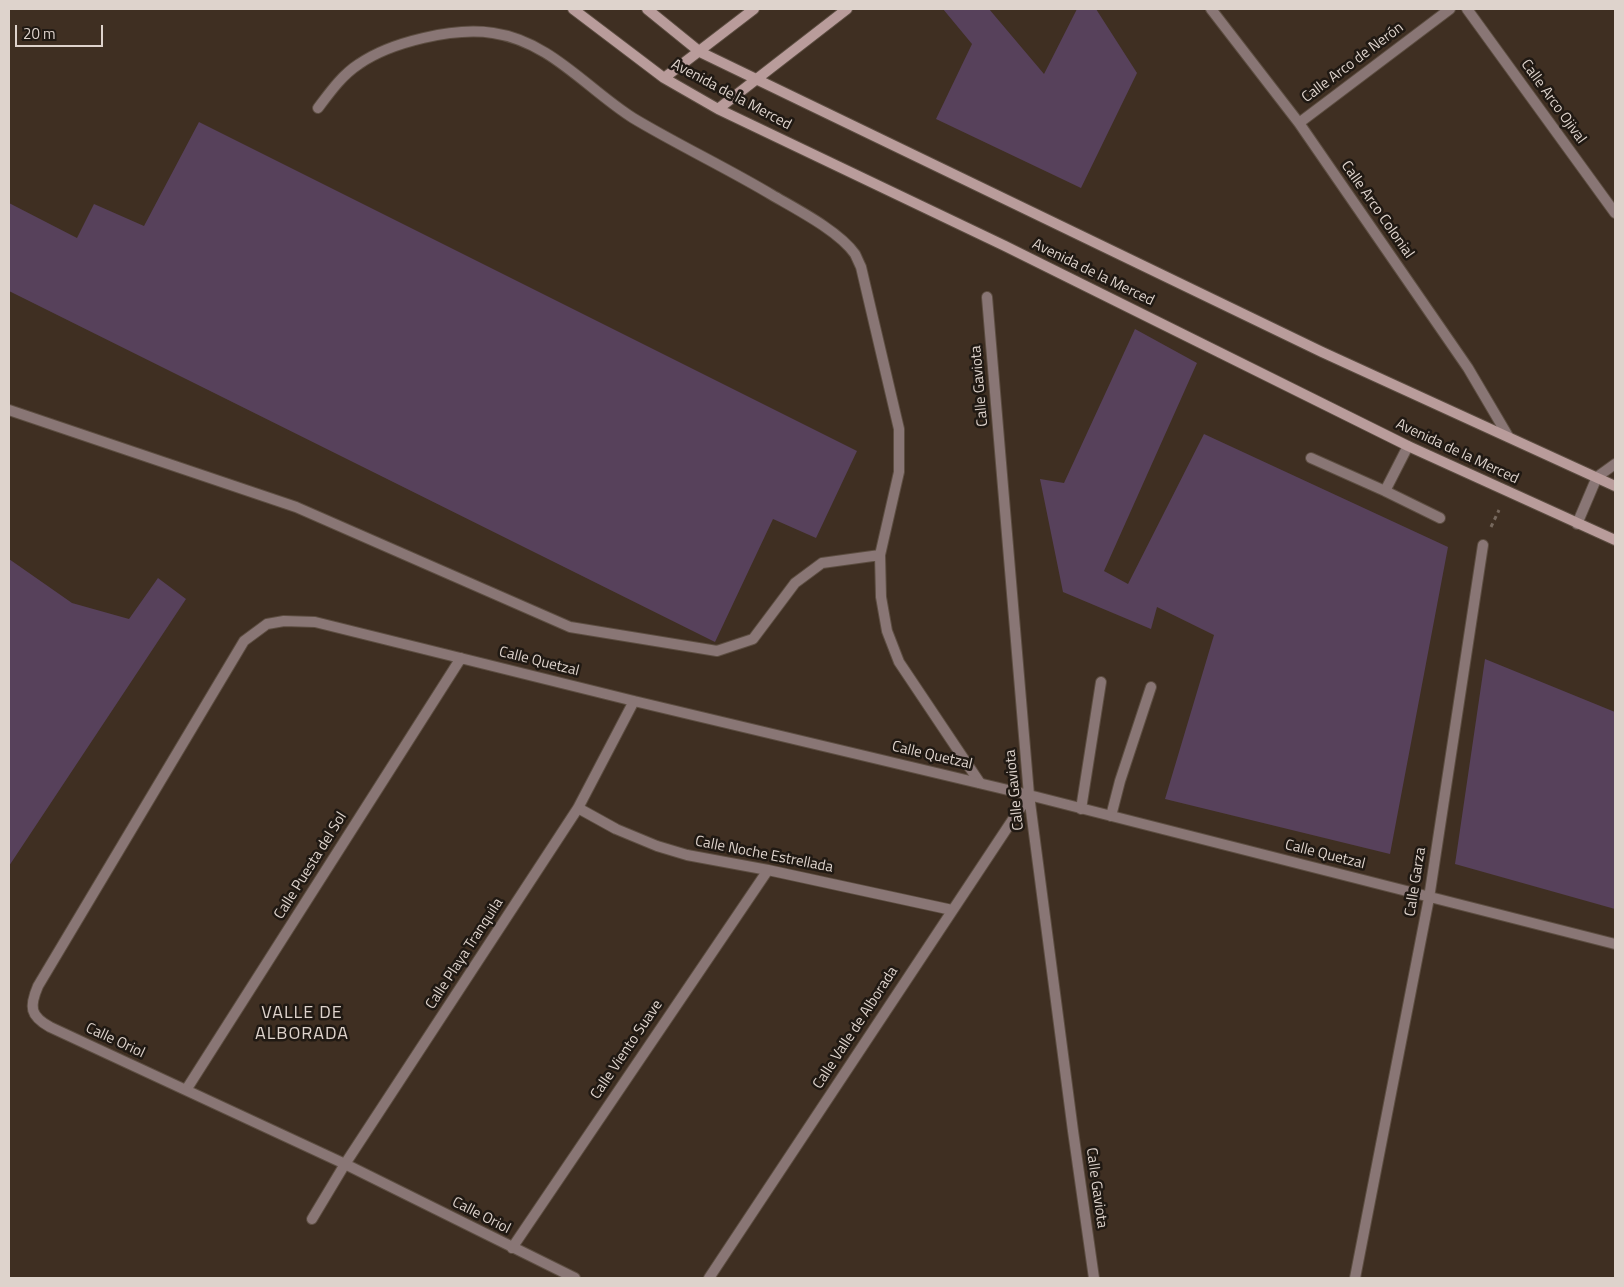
<!DOCTYPE html>
<meta charset="utf-8">
<style>
body{margin:0}
#map{position:relative;width:1624px;height:1287px;overflow:hidden;background:#3f2f22;font-family:"Titillium Web",sans-serif}
canvas{display:block}
.frame{position:absolute;inset:0;border:10px solid #ded3cc;pointer-events:none}
.scale{position:absolute;left:15px;top:25px;width:88px;height:22px;box-sizing:border-box;border:2px solid #ded3cc;border-top:0;padding-left:6px;font-size:15px;line-height:18px;white-space:nowrap;color:#ded3cc;-webkit-text-stroke:4px #201913;paint-order:stroke}
</style>
<div id="map">
<canvas width="1624" height="1287"></canvas>
<div class="frame"></div>
<div class="scale">20 m</div>
</div>
<script>
const context = document.querySelector('canvas').getContext('2d');
context.lineJoin = 'round';
function fill(path, color) { context.fillStyle = color; context.fill(path, 'evenodd'); }
function stroke(path, color, width, dash) { context.strokeStyle = color; context.lineWidth = width; context.lineCap = dash ? 'butt' : 'round'; context.setLineDash(dash || []); context.stroke(path); }
function write(font, color, halo, rows, align = 'center') {
  context.font = font + ' "Titillium Web",sans-serif'; context.lineWidth = 5; context.setLineDash([]); context.textBaseline = 'middle'; context.strokeStyle = halo; context.fillStyle = color; for (const [text, x, y, turn = 0] of rows) {
    context.save(); context.translate(x, y); context.rotate((+turn || 0) * Math.PI / 180); context.textAlign = isNaN(turn) ? turn : align; if (halo) context.strokeText(text, 0, 0); context.fillText(text, 0, 0); context.restore();
  }
}
fill(new Path2D(`
 M943 9H989L1044 74 1077 9H1096L1137 73 1081 188 936 119 972 44Z
 M199 122 857 451 816 538 773 519 715 642 9 291V203L77 238 94 204 144 226Z
 M1135 329 1197 363 1104 571 1128 584 1204 434 1448 547 1390 854 1165 799 1214 635 1157 607 1151 629 1063 592 1040 479 1064 483Z
 M9 559 72 603 129 619 158 578 186 599 9 866Z
 M1485 659 1615 712V909L1455 864Z`), '#57415b');
const lane = new Path2D(`
 M318 108C330 92 342 75 359 64 391 42 454 27 493 33 550 41 587 89 633 118 678 145 727 168 772 195 796 209 839 231 855 254 857 258 859 263 861 267L899 429V472L880 555 881 597 887 631 899 662 980 783
 M9 410 296 507 570 627 717 651 753 639 795 583 822 563 880 555
 M1311 458 1385 491 1408 446
 M1385 491 1440 518
 M1081 809 1101 682
 M1111 816 1120 781 1151 687`);
const street = new Path2D(`
 M1211 9 1299 123 1468 368 1508 436
 M1467 9 1615 213
 M1299 123 1450 9
 M987 297 1029 795 1073 1131 1094 1278
 M1577 524 1597 477 1615 464
 M578 808 616 829 657 846 687 855 768 870 952 910
 M186 1090 461 658
 M312 1219 345 1164 578 808 634 701
 M512 1248 768 870
 M575 1278 345 1164 50 1027C30 1016 29 1007 38 986L244 641 267 624 284 621 315 622 634 701 1029 795 1615 944
 M709 1278 1029 795
 M1355 1278 1429 898 1483 545`);
const secondary = new Path2D(`
 M573 9 664 78 718 109 1005 246 1408 446 1615 540
 M647 9 700 52 1322 352 1615 486
 M664 78 754 9
 M718 109 847 9`);
stroke(lane, '#5c4d41', 12);
stroke(street, '#5c4d41', 12);
stroke(secondary, '#5c4d41', 12);
stroke(new Path2D(`
 M1491 527 1499 510`), '#76685d', 3, [4, 4]);
stroke(lane, '#897675', 10);
stroke(street, '#897675', 10);
stroke(secondary, '#b99c9b', 10);
write('15px', '#ded3cc', '#201913', [
 ["Calle Arco de Nerón",1353,63,-37],
 ["Avenida de la Merced",731,95,28],
 ["Calle Arco Ojival",1553,102,54],
 ["Calle Arco Colonial",1377,210,55],
 ["Avenida de la Merced",1093,273,26],
 ["Calle Gaviota",980,386,-95],
 ["Avenida de la Merced",1457,452,25],
 ["Calle Quetzal",539,662,14],
 ["Calle Quetzal",932,756,13],
 ["Calle Gaviota",1015,790,-96],
 ["Calle Noche Estrellada",764,855,11],
 ["Calle Quetzal",1325,855,14],
 ["Calle Puesta del Sol",311,866,-58],
 ["Calle Garza",1416,882,-81],
 ["Calle Playa Tranquila",465,954,-57],
 ["Calle Valle de Alborada",856,1028,-57],
 ["Calle Oriol",115,1041,25],
 ["Calle Viento Suave",627,1050,-56],
 ["Calle Gaviota",1096,1188,82],
 ["Calle Oriol",481,1216,27]
]);
context.letterSpacing = '1px';
write('18px', '#ded3cc', '#201913', [
 ["VALLE DE",302,1014],
 ["ALBORADA",302,1035]
]);
context.letterSpacing = '0px';
</script>
